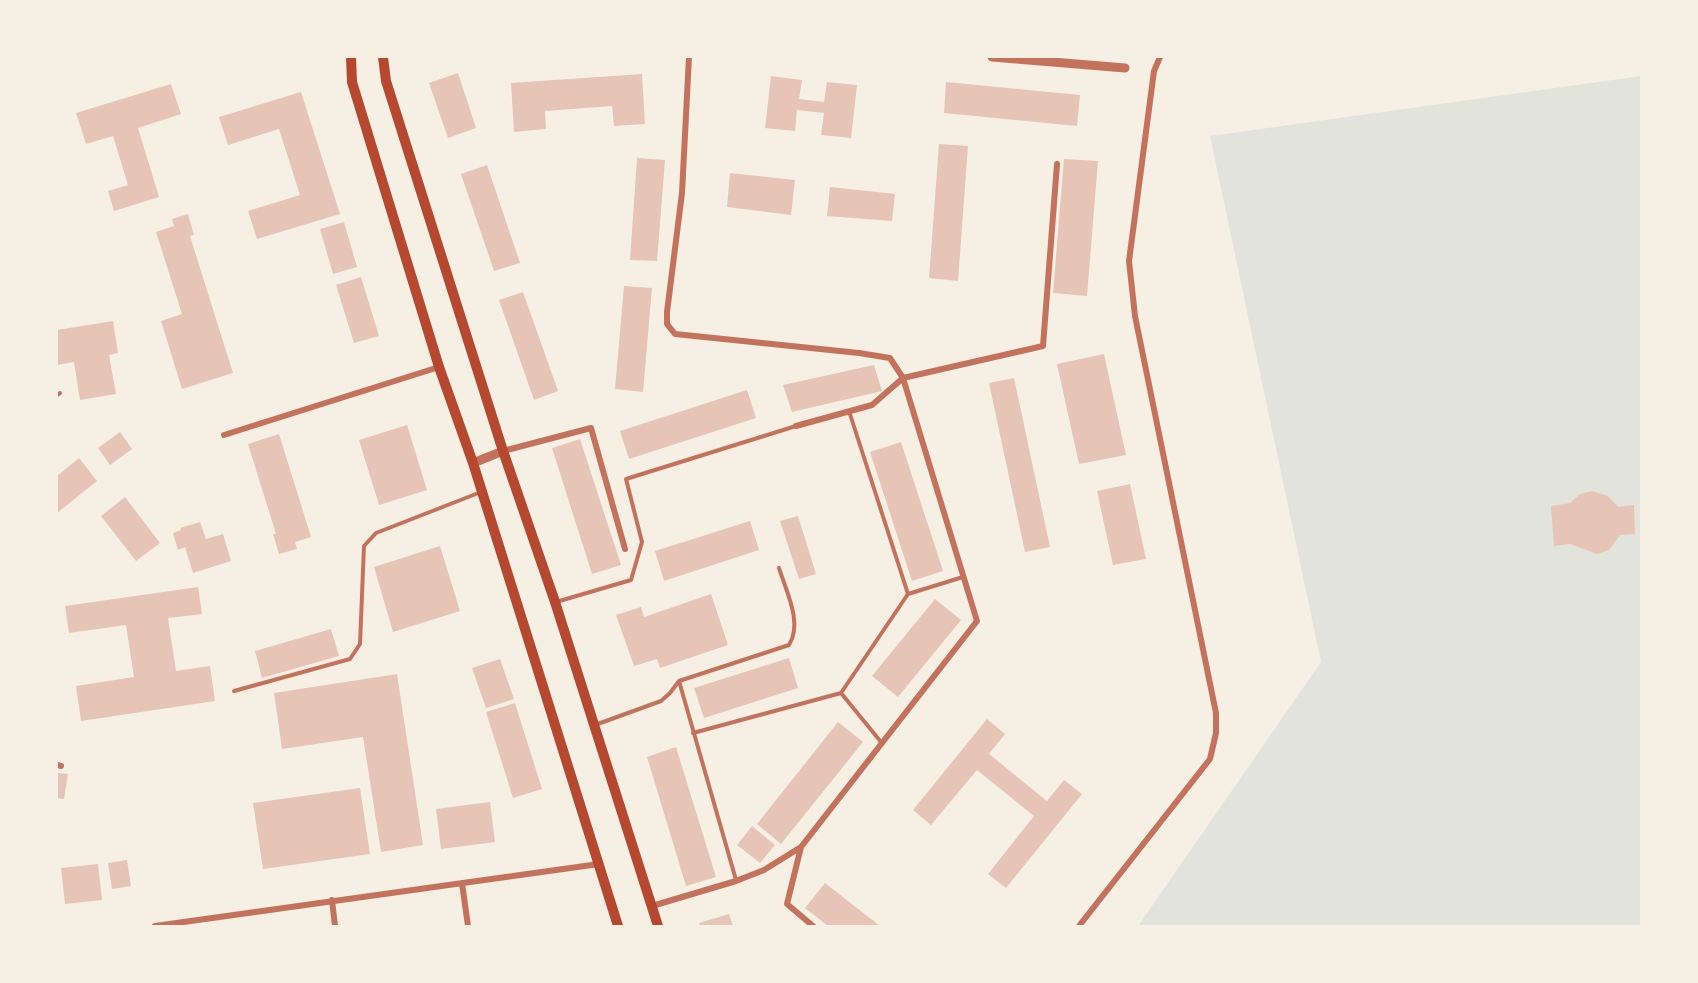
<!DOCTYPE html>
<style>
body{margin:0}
#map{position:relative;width:1698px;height:983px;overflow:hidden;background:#f6efe4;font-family:"Source Sans 3",sans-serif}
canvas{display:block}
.frame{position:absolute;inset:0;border:58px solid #f6efe4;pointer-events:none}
</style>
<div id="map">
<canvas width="1698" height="983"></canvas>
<div class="frame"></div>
</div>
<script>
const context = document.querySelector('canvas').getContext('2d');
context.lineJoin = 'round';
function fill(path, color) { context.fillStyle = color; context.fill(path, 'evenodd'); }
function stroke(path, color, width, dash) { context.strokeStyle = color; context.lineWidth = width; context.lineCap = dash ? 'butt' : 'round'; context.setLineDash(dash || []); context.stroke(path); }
fill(new Path2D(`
 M1641 76V926H1138L1321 662 1210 136Z`), '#e2e4dc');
fill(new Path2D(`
 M458 73 476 128 448 138 429 83Z
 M642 74 645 124 614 126 612 106 545 111 546 129 514 132 511 83Z
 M771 76 802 80 799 99 824 102 827 82 857 85 851 138 821 135 824 113 797 110 795 131 765 128Z
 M946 82 1080 95 1077 126 944 113Z
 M171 84 181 114 138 128 159 197 114 211 108 191 128 185 113 136 86 144 76 113Z
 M301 92 340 214 257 239 248 211 300 195 279 129 228 145 219 117Z
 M939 144 968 146 958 281 929 278Z
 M637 158 665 160 657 261 630 260Z
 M1064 159 1098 161 1087 296 1053 293Z
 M487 165 520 263 494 271 461 174Z
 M730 173 795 180 791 215 727 207Z
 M830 187 895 194 892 221 827 216Z
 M188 214 194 235 190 236 233 373 182 389 161 321 182 314 156 232 174 226 172 219Z
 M344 222 357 267 333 274 320 229Z
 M361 277 379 336 354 343 336 285Z
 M624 286 652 288 643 392 615 389Z
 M523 292 558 391 534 400 499 300Z
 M113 321 118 353 109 355 116 394 80 400 74 362 57 365V330Z
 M1104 354 1126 455 1079 464 1057 364Z
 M874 365 882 391 792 412 783 385Z
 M1014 378 1050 547 1025 552 989 383Z
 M747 390 756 418 629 459 620 431Z
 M407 425 427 490 379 505 359 440Z
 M120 432 132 449 110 465 98 448Z
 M279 434 311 537 295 542 297 549 279 554 273 534H276L248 444Z
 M580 439 621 565 592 574 552 448Z
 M901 442 943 571 912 581 870 452Z
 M79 458 97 481 57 513V476Z
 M1130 484 1146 559 1113 565 1097 491Z
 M1592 491 1608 496 1618 507 1634 505 1635 534 1620 535 1609 550 1597 554 1570 544 1554 546 1551 506 1570 503 1580 494Z
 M125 497 160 543 136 561 101 516Z
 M798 516 816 574 799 579 780 521Z
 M750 521 759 550 664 581 655 551Z
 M200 522 206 539 223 534 231 561 193 573 185 547 178 550 173 533 181 530 180 528Z
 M440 546 460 611 393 632 374 567Z
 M198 587 202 614 168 618 176 671 210 666 215 701 81 721 76 686 134 677 126 625 69 633 65 606Z
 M711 594 728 645 660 668 657 659 634 666 616 615 641 607 644 617Z
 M935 599 961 620 898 697 872 676Z
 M331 629 339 656 262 678 255 651Z
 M789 658 798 688 704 718 694 688Z
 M500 659 514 699 486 708 472 668Z
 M397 674 423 845 381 852 363 737 282 749 274 693Z
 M515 703 542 789 513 798 486 712Z
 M987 719 1005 734 989 754 1047 801 1064 780 1082 794 1006 888 988 874 1034 816 977 770 931 825 913 810Z
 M838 722 863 742 781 844 757 824Z
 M676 747 716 877 686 886 647 757Z
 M57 773 68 774 64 799 57 798Z
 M360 788 370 854 263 869 253 803Z
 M490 802 495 842 441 849 436 809Z
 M752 826 775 845 760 863 737 845Z
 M127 860 131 886 112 889 108 863Z
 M98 864 102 900 65 904 61 868Z
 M825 883 880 926H828L805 908Z
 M729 914 733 926H700L699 923Z`), '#e6c5b7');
stroke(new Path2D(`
 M57 395 60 393
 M908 594 963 577
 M556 602 631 580 642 542 626 479 796 426
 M679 681 736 880
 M234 691 350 659 360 644 364 546 376 533 481 492
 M841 693 881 742
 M595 725 661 701 670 693 679 681 789 645C803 623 786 591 779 568
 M693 733 841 693 908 594 849 411`), '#c5725c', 4);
stroke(new Path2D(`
 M689 57 682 193 667 312V324L675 334 859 353 890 358 903 378 977 621 801 847
 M796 426 872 405 903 378 1043 346 1057 164
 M224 435 439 367
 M503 451 591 428 625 549
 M57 765 61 766
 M462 883 468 926
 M332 900 335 926
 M652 906 736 881 764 870 801 847 787 904 813 926
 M155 926 599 864
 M1079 926 1210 759 1216 733V713L1135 316 1129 261 1154 71 1160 57`), '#c5725c', 6);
stroke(new Path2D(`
 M992 57 1125 68
 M473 463 503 451`), '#c5725c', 9);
stroke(new Path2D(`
 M351 57 352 82 439 367 473 463 618 926
 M383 57 386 81 503 451 555 602 658 926`), '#b5482f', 10);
</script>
